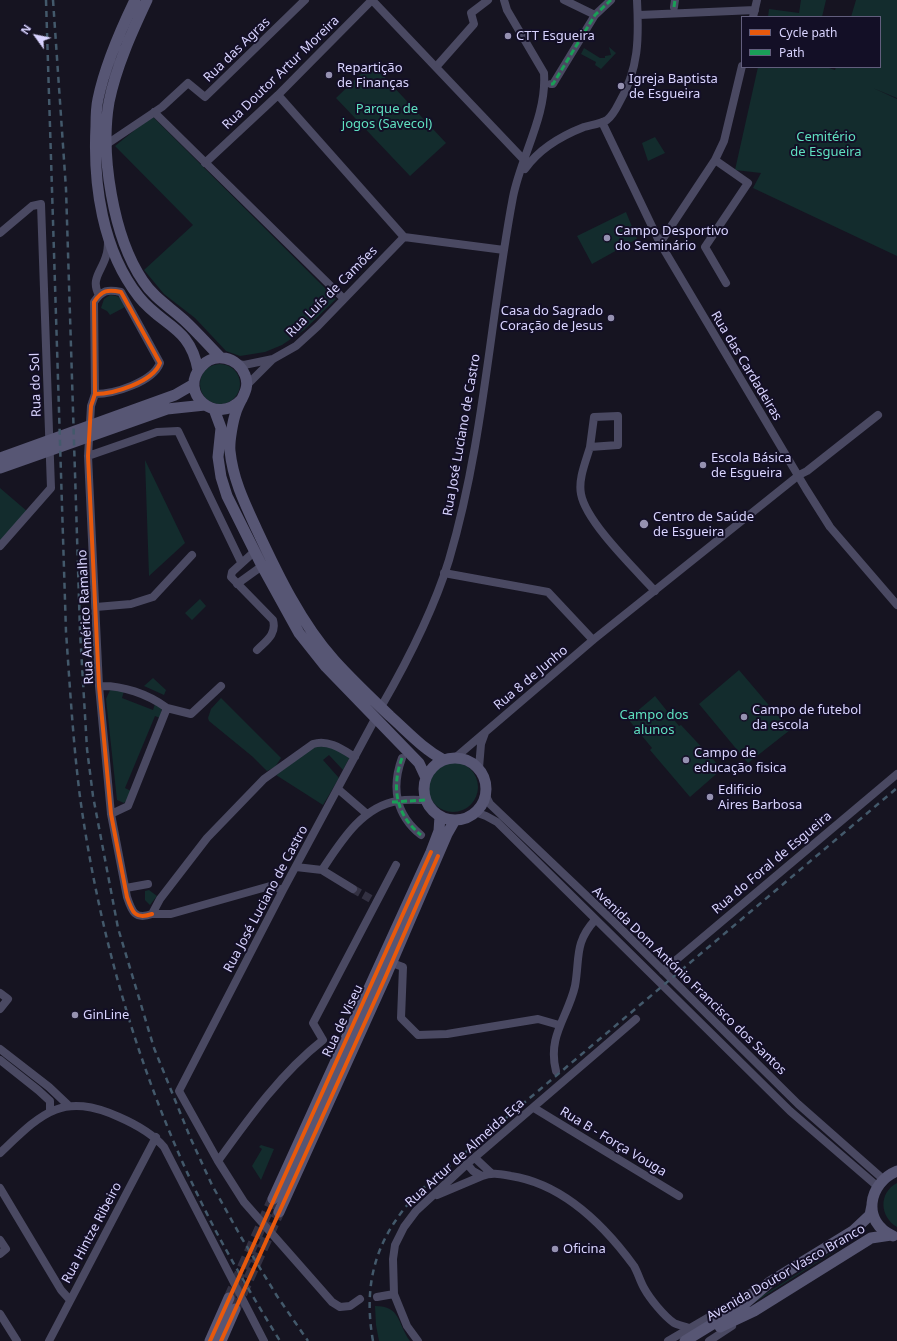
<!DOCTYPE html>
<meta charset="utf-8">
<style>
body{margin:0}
#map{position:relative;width:897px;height:1341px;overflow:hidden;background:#161421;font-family:"Noto Sans",sans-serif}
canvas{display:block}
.legend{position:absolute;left:741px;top:16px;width:140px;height:52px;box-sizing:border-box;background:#130f26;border:1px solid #625e7d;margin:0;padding:5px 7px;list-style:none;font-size:12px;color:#d9d4ff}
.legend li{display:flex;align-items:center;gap:8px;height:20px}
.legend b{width:20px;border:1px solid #625e7d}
.north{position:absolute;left:16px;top:16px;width:40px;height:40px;-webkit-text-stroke:3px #130f26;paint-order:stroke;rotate:303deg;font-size:11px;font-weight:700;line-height:16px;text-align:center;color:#d9d4ff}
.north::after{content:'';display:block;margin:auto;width:14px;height:18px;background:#d9d4ff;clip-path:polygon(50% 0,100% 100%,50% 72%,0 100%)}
</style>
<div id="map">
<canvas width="897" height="1341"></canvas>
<ul class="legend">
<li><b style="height:5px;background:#e8590c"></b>Cycle path</li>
<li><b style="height:5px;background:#1a9f57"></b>Path</li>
</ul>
<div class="north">N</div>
</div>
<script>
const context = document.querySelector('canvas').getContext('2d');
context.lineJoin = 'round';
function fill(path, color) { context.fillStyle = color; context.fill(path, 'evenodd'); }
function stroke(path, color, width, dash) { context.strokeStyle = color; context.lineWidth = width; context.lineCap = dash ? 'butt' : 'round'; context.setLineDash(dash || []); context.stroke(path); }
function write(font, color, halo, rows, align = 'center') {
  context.font = font + ' "Noto Sans",sans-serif'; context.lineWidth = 4; context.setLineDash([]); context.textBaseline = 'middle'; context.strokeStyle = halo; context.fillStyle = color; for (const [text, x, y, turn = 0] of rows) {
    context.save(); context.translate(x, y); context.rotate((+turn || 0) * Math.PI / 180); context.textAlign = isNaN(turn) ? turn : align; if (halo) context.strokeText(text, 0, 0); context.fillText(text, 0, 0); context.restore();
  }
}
fill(new Path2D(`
 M801 0H826L822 17H768L769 9 799 13Z
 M856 0H897V98L873 88 897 99V256L753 188 761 173 735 170 758 67H826L835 70 836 67H880V17H851Z
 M609 47 616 53 601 69 595 65 596 62 581 54 584 48 600 58H605V56L611 55Z
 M368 67 376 68 446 143 410 176 336 98Z
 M152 116 336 299 304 330 282 345 265 352 240 356 226 351 195 318 164 294 144 270 193 225 115 146Z
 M655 137 665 153 648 161 642 143Z
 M626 212 637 239 592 264 577 236Z
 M110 295C120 296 121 298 125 307L110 315 107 311 101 308 104 299Z
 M200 384a20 20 0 1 1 40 0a20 20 0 1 1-40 0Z
 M145 460 185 543 149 576Z
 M0 488 28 512 0 542Z
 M200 599 206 606 192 620 185 613Z
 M739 670 790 730 748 763 699 704Z
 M153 678 166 690 164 695 144 686Z
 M110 690 124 691 122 698 153 710 155 704 162 708 160 718 155 716 125 788 131 791 127 801 124 803 117 800 106 699Z
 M655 696 679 726 681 725 722 769 690 797 650 750 652 748 628 719Z
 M221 698 281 758 275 767 267 771 253 757 209 721 208 718 211 709Z
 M321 741 350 757 343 770 329 755 323 760 339 778 323 805 276 775Z
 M428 787a25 25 0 1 1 50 0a25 25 0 1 1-50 0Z
 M149 890 157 896 150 905 145 900V891Z
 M261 1145 274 1149 261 1180 252 1166 262 1149 259 1147Z
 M897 1183V1227C880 1217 878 1193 897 1183Z
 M871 1228 694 1341H690L866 1231Z
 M375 1306C401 1306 397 1323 410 1341H379L376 1325Z`), '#132c2d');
stroke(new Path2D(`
 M353 889 371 899`), '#333142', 8, [8, 4]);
stroke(new Path2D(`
 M229 1298 273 1199
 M235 1309 279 1212`), '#333142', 11, [11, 5.5]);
stroke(new Path2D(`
 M372 0 525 161
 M564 0 595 15
 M674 7 675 0
 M639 15 755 10
 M753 17 757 0
 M436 67 474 24 471 13 488 0
 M551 84H553L595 15 611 0
 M278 95 404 237
 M154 112 344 299
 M602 122 660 243 806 489 830 527 897 605
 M107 144 162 107 188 83 205 97 305 0
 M715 160 748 183 705 247 726 283
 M205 163 278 95 372 0
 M525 169C539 149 561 136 584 127 591 125 600 124 607 120 612 116 616 109 619 103 639 69 639 38 637 0
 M0 233 32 206 41 204 51 488 0 546
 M404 237 504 250
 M660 243 715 160 724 141 742 66
 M99 295C90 279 102 271 106 256 108 251 108 245 108 240
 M238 364 244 365 273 359
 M247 385 273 359 296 346 318 326 404 237
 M95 394C114 394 153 382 160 363L121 292C108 289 102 290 94 302L95 394 91 406 88 456 99 686 111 814 127 897C132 912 135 920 152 914
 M590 447 594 417 618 416V445L590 447C586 461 578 479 581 494 586 522 635 569 655 591
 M88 456 157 432 178 431 241 562
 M255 551 232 572 231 577 273 620C277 634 266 641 257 650
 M444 573 548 592 593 640
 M237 584 262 566
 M96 607 131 604 153 597 192 555
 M99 686C122 685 148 694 167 708L128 806 111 814
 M381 707C407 662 434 609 449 560 484 442 490 318 513 197 521 156 547 116 544 73L507 10 504 0
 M167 708 191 714 221 686
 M402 758C391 788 396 815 421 835
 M455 758 593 640 799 475 807 471 878 415
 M479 768 481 744 485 733
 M338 789 367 814
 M485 794 490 804 614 922 798 1104 883 1179
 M475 812 486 816 497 822 790 1111 877 1186
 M296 867 322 870 353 889
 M322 870C340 843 362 806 398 801 407 799 417 800 426 800
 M126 888 148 884
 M283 890 270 886 171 914H152L160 899 207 838 264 779 313 744C328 739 342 749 355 757
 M392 963 403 967 401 1018 418 1035 447 1034 538 1019 559 1025
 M663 971 897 774
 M0 993 8 999 0 1009
 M0 1049 49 1087 68 1105
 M0 1060 38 1090 50 1101V1111
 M556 1071C547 1036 568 1017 575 986 580 958 574 943 595 920
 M534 1108 679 1196
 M0 1153C41 1114 61 1091 119 1117 135 1124 152 1133 164 1147L264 1341
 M475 1158 491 1173
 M218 1161C249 1118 281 1073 323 1040L313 1023 396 865
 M467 1164 473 1171 482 1176C492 1172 500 1174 511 1176 563 1184 604 1225 634 1266 638 1273 640 1281 644 1288 650 1299 664 1316 674 1323 678 1325 684 1326 689 1328
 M0 1188 61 1290 70 1300
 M437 1195 482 1176
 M0 1240 6 1249 0 1254
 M377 1297 394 1294
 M360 1299 350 1306 340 1307 332 1302 244 1202 218 1161 179 1091 283 890 375 719
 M0 1314 17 1341
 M49 1341 156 1137
 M418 1341 407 1326 394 1294 393 1259 395 1245 404 1227 416 1211 467 1164 636 1019
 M668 1341 757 1289
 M709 1341 732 1326`), '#4a4962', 8);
stroke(new Path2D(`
 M135 0C120 31 105 65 98 99 96 108 96 118 96 126 93 184 102 250 139 297 163 327 190 326 198 370
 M147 0C132 32 116 67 109 102 100 154 113 237 143 281 154 298 170 307 184 320 197 332 208 345 220 357
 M242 399C216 427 178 393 201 367 214 351 238 357 245 375 251 389 240 399 236 412 233 420 229 442 230 451 233 480 245 504 257 530 278 575 301 623 334 660 352 680 371 698 390 716 408 732 423 749 444 760
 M214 409 221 428 218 457 221 477 227 496 262 566 299 633 326 667 419 763 426 778
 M0 458 175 395 194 384
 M0 468 167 409 205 405
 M424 789a31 31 0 1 1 62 0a31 31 0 1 1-62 0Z
 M273 1199 431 852 439 831 440 816
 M279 1212 385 978 447 834 455 820
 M893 1236C861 1222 868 1183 897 1171
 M720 1327 754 1311 871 1238 891 1235
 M210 1341 229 1298
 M221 1341 235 1309
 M685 1341 742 1306 770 1282 853 1231 870 1215 872 1205`), '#575674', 11);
stroke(new Path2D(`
 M46 0 66 632C70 687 73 742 80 797 101 949 147 1102 219 1237 238 1272 259 1307 280 1341
 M53 0 66 189 80 631 87 749 93 796 118 928 154 1048 190 1137 212 1185 241 1237 277 1296 308 1341
 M373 1341C362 1279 378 1233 422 1189L897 788`), '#43596b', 2.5, [6, 5]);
stroke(new Path2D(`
 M674 7 675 0
 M551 84H553L595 15 611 0
 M402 758C391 788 396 815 421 835
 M392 802 426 800`), '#1a9f57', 3, [6, 3]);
stroke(new Path2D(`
 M95 394C114 394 153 382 160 363L121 292C108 289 102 290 94 302L95 394 91 406 88 456 99 686 111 814 127 897C132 912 135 920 152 914
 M210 1341 431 852
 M221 1341 385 978 438 856`), '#e8590c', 4);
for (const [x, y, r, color] of [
 [508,36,4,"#9591b1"],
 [329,75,4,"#9591b1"],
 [621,86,4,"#9591b1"],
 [607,238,4,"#9591b1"],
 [611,318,4,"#9591b1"],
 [703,465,4,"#9591b1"],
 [644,524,5,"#9591b1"],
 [744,717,4,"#9591b1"],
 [686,760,4,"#9591b1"],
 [710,797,4,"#9591b1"],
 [75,1015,4,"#9591b1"],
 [555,1249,4,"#9591b1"]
]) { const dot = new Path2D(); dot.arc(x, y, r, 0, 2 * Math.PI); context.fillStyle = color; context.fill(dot); stroke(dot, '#130f26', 1.5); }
write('13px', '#d9d4ff', '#130f26', [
 ["CTT Esgueira",516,36],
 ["Repartição",337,68],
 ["de Finanças",337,83],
 ["Igreja Baptista",629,79],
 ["de Esgueira",629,94],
 ["Campo Desportivo",615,231],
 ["do Seminário",615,246],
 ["Casa do Sagrado",603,311,"right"],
 ["Coração de Jesus",603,326,"right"],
 ["Escola Básica",711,458],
 ["de Esgueira",711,473],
 ["Centro de Saúde",653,517],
 ["de Esgueira",653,532],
 ["Campo de futebol",752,710],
 ["da escola",752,725],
 ["Campo de",694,753],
 ["educação fisica",694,768],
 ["Edificio",718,790],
 ["Aires Barbosa",718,805],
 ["GinLine",83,1015],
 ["Oficina",563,1249]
], 'left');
write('13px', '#d9d4ff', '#130f26', [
 ["Rua das Agras",237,50,-44],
 ["Rua Doutor Artur Moreira",281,73,-44],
 ["Rua Luís de Camões",332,292,-45],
 ["Rua das Cardadeiras",746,366,59],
 ["Rua do Sol",36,385,-92],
 ["Rua José Luciano de Castro",462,435,-80],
 ["Rua Américo Ramalho",86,617,-93],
 ["Rua 8 de Junho",531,678,-40],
 ["Rua do Foral de Esgueira",772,863,-40],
 ["Rua José Luciano de Castro",266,899,-62],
 ["Avenida Dom António Francisco dos Santos",689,981,44],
 ["Rua de Viseu",343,1021,-65],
 ["Rua B - Força Vouga",613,1142,31],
 ["Rua Artur de Almeida Eça",465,1153,-42],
 ["Rua Hintze Ribeiro",92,1233,-62],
 ["Avenida Doutor Vasco Branco",786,1273,-30]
]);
write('13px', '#5fe0c0', '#130f26', [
 ["Parque de",387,109],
 ["jogos (Savecol)",387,124],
 ["Cemitério",826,137],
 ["de Esgueira",826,152],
 ["Campo dos",654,715],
 ["alunos",654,730]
]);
</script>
